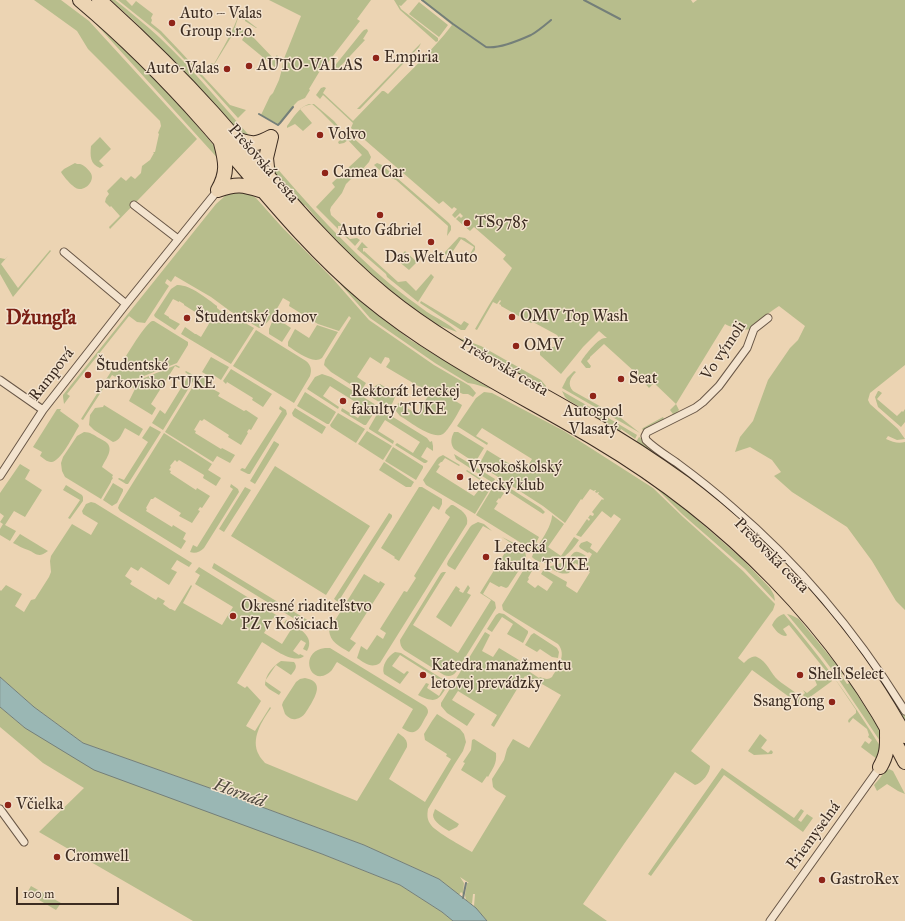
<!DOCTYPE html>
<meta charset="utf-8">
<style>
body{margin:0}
#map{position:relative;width:905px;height:921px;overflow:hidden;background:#ecd4b3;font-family:"IM FELL Great Primer",serif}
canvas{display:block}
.scale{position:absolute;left:16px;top:887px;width:103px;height:18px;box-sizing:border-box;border:2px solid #3c2c21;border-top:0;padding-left:5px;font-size:12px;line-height:14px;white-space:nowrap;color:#3c2c21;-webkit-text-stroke:3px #f3e3ce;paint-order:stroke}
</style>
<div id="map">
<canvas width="905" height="921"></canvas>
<div class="scale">100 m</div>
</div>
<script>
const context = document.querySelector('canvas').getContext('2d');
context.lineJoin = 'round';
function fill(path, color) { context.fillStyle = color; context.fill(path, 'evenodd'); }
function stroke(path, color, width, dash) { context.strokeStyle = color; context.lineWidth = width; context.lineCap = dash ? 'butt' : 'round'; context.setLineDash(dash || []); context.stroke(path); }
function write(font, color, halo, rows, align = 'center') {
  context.font = font + ' "IM FELL Great Primer",serif'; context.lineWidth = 3; context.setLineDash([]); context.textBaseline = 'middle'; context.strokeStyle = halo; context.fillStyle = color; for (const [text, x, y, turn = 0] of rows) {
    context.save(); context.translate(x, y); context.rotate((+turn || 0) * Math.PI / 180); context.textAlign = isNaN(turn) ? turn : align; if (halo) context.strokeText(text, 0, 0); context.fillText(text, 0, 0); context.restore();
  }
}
fill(new Path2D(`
 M34 0H61L89 21 197 139 110 229 109 227 120 216 111 206 110 207 105 202 106 198 109 194 107 191 121 177 126 181 131 176 135 179 141 173 142 166 150 160 154 153 153 152H155L159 134 158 133 161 126 160 121 88 49 77 31Z
 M111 0H115C130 12 145 24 159 37 193 69 223 106 254 141L244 137 201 89 133 20Z
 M118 0H126L132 6 136 1 153 14 151 18 152 20 151 23 161 31 179 50 230 105 246 110 238 118 204 80 159 33Z
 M269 0H371L357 19 360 21 326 65 324 64 309 89 310 90 305 98 298 101 295 104 280 123 278 124 261 115 270 96 273 93 279 80 282 69 283 61 301 16Z
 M394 0H407L401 6 399 5 401 9 438 38V41L436 42 400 10Z
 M421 0H691L693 3 697 0H905V365L870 393 868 400 870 404 898 429 905 439 897 440 888 436 886 439C893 442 898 444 905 442V610L896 601 872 561 847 527 792 492 774 476 781 472 772 460 750 447 735 452 740 437 753 421 768 380 790 348 798 340 805 326 779 306C773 310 767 314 761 319 757 322 754 328 750 329 745 331 730 327 725 324L676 404 679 410C673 418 663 421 654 424 650 426 647 428 643 430L642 429 643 428 663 417 664 419 673 414 670 410 676 404 654 383 649 388 636 373 604 344 590 357V358L587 361 591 366 590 368H586L581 362C583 357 595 343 600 340 603 338 604 338 607 338L599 331 583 347 561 374 540 355V351L542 348 554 347 556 344 559 338 557 335 533 322 531 323 501 306V305L499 304 501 301 500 300 497 304 493 302 477 330 475 329 489 305 512 268 503 259 506 255 474 227 470 231 456 219 459 216 461 218 463 216 460 213 455 218 452 215 457 209 454 207 452 209 443 201 439 204 351 128 353 123 323 95 320 99 316 95 321 88 324 87 326 88 323 93 353 121 382 91H384L388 94C410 71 433 50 452 25Z
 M419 2 448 25 439 37 409 14Z
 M239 14 257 28H256L245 21V20L238 18 235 27 245 31 242 36 233 34 209 73 210 65 211 63 214 64C223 48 233 31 239 14Z
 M96 24 137 61 166 91 193 121 216 148 222 163Z
 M367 29 368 31 363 39 365 40 336 71 333 70V68L362 32 364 30Z
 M247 32 253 37 274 59 277 55 279 60 276 68 242 40Z
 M421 43 419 47 362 107 360 109H357Z
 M309 104H314L334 121 339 127 340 131 320 111 312 104 305 106 300 109 312 123 303 131 295 124 287 128V126C293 118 299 107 309 104Z
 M346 135H350L368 151 371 157 369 162 361 171 352 178 346 184 342 193 331 207 330 210 331 215 343 226H338V229L350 239 357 238 360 240 355 246 316 207 335 187 332 183 362 155 348 140 344 143 339 144 338 142Z
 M100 137 111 149 99 161 103 165H104L100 168C90 164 90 156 91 146Z
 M269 159C307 203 346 247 390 284 402 294 415 303 427 312 436 318 450 324 457 332L438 325 416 310 385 286 347 253 317 222 318 220 305 205 303 206 271 170Z
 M75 163C76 164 78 164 80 164 84 165 88 169 90 172 96 179 87 190 79 189 74 189 63 176 61 172L64 169Z
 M377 163 382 165 449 223 451 226V230L447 236 448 226 396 180 386 176 374 165Z
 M233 192C242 192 249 193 256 198L281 226 333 279 369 320 434 365 470 386 476 393 473 397 468 394H463L456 391 452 399 462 405C459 412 448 431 443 434 432 440 409 421 400 416L396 411 398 403 417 414 430 393 386 367 390 361 389 358 385 357 381 364 370 357 357 377 366 383 361 391 331 372 324 365 325 360 351 318 349 316 339 331 318 324 289 306 290 302 283 298C278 307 269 325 259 328L230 311 211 297 175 276 171 282 167 279 165 283 169 286 145 323 137 322 129 316 67 394 70 396 64 404 63 397V395L216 204 225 196Z
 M459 237 465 238 475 246V250L470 256H469L474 247 461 239 449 257 445 254V252Z
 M362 242 368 248H363V252L364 251 398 282 406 281 416 291 431 274 434 277 418 302 387 277 386 274 357 249Z
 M50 250 51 251 13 297 0 274V258L5 259 8 256 1 264 18 288Z
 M405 251 417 262 409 270 397 260Z
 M336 279 375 313 412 341 491 389 474 384 468 383 435 363 370 318Z
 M177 285C189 284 208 299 217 306V308L223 313 226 312 254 328 231 364 181 334 185 327 195 334H196L201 337 210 322 200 314V315L184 305V304L179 301V302L173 299 164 314 169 317V318L180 324 175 330 155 317 154 315 169 292 171 289Z
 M421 301 461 325 464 321 469 324 465 330H461L420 303Z
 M279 320 291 328 282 342 269 334V329L272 322Z
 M152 321H154L188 342V345L177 363 126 383 112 375 83 420 81 419 112 370 116 372C123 362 143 326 152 321Z
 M317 325 338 332 322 358C313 365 296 351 288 346V342L295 329 309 338Z
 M256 330 306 361C311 365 312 370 310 376L294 403 233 366Z
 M454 336 481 346 541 380 546 386 545 388 535 383Z
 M211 357 229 367 221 380 215 376 214 379 202 372Z
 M176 365 180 367 179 368 175 366 151 404 156 408 152 415 129 401 135 389 127 385Z
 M231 369 272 394 263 407 252 400 253 398 227 382 226 384 223 381Z
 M186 371 195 376V378L163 430 152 423 160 410 165 414 189 375 185 372Z
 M574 371 576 372C570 378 567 384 573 391L621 418 640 433 562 388 567 378Z
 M322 374 331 377 376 405 377 408 366 425H364L341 411 342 408 358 418 365 408 330 386 323 396 339 407 338 409 307 389 315 377Z
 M200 375 211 382 209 387 220 393 218 396 244 411 246 410 258 418 251 430 249 429 247 432 248 433 241 445 228 437 229 435 204 419 202 421 200 420 194 430 196 431 195 433 221 449 222 448 235 455 230 463 217 456 213 462 165 432Z
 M380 384 395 393 396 395 392 404 388 407 374 399 370 396C371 390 374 385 380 384Z
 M562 391 595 410 637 435 635 439 634 438 621 429 620 431 568 400 565 397Z
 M878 391H879L882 393 877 399 897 416 902 411 903 412 905 409V422L901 427 878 407 875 397Z
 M305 392 336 412 329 424H327L297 406Z
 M484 392 492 393 564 431 653 488 683 517 702 534 743 571 775 604 773 610 770 614 738 658 744 663C747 660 752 655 757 657 767 661 771 674 778 680 786 687 796 691 802 700L799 704 752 670 691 751 710 766C710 773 702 783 695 785L675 772 624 844 583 904 607 921H487L474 906 475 894H473L472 904 466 900 465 895 467 883H469L460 877 464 883 463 894 461 892 459 895 439 879 364 845 235 797 83 743 34 707 0 677V590L1 591 6 585 22 594 15 606 24 612 31 600 35 599 49 577 51 572 50 561 51 556 72 524 91 535 98 523 83 514 82 511 86 504 91 502 95 503 192 563 189 567 177 560 171 569 177 572 169 585 141 567 138 571 131 567 125 576 132 581 130 584 156 600 158 597 165 601 163 604 170 609H171L175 611 191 585 192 586 183 603 222 625 233 607 195 584 200 575 195 572 199 567 281 618 279 621 273 618 264 633 282 644 292 628 284 623 286 620C297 627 316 636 307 651L303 649 306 643 301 640 293 651 299 655 300 654 304 656C294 665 272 648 262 642L237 683 245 688 247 686 261 701 246 726 255 731 270 707 271 708C262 721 250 739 259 755 260 758 263 760 265 763L357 801 398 733C404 737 408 740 407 747L389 779 425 802 451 759 446 756 447 754 425 740 424 734 432 721 437 714 460 729 464 734 466 742 463 751 454 765 428 809C427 815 427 820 431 825 436 832 462 846 472 852L506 796 496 790 493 787 492 779 504 760 507 749 513 739 529 748 561 695 542 684 540 686 525 676 494 727 491 725 497 715 458 691 452 700 475 714 467 726 447 713 441 706V703L485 632 490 635 482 651 493 657 499 648 529 666 527 670 539 678 540 677C545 679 548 680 552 677 558 667 567 655 558 644L506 612 503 610 502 605 529 561H531L540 566 537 571 533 569 528 578 529 579 527 582 535 588 538 585 547 591 553 582 541 574 544 569 567 582 566 586 577 593 590 572 575 563 569 573C560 575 556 571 548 567L565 562C575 554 572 547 586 556L585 557 589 559 592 554 589 552 588 553 580 548 579 546 581 543 587 541 592 544 590 548 597 553 621 519 614 514 611 518 602 511 581 537 576 535 587 519 589 521 590 519 588 518 590 515 593 516 594 514 592 512 602 499 603 500 604 499 598 494 599 492H598L597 493 595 492 596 490H595L594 491 590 489 582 500 581 499 565 523 543 506 481 466 480 463 487 450 526 474 528 471 526 469 532 459 482 428 476 436 488 443 487 445 457 426 476 398Z
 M104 405 143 429 139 436 125 428C122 433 120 441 113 442L94 430 89 425 90 415 95 408 103 407Z
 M280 406 286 410 287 414 250 474H248L240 470 242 468 245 469 282 411 279 409Z
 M295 408 326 427 322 434 293 416 292 413Z
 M57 409H61L60 411 78 424 79 426C74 434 60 463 51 462 47 462 43 458 40 456L42 452 33 447Z
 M380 409 427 438 430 442 432 441 433 446V451L427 447 421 457 428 461 426 463H424L395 445 397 443 413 453 420 442 385 420 378 431 394 441 393 444 369 429V428Z
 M338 413 365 429 356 443 331 427 330 425Z
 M150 426 161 432 128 484H126L118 479 119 478 124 480 148 442 142 438Z
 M367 431 392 446 383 460 358 444Z
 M84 432C90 432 94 435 99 438 101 439 105 441 107 443 114 450 105 460 102 467L113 475 112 477 113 478 111 481V482L101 499 65 477 62 471 61 463 63 457 77 436Z
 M454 432H458L484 448 476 461 474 462 454 449C450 443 451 438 454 432Z
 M164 433 212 464 208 470 221 478 216 486 203 478 204 475 179 460 177 462 175 460 170 466 171 467 169 470 171 471 170 473 196 490 197 488 210 496 202 508 200 507 198 510 200 511 192 523 179 516 181 513 155 497 153 499H151L146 508 147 509 146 511 172 527 173 525 186 533 183 539 186 541 181 549 120 511 118 508 119 505Z
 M639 437 642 439 646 445 679 467 749 526 806 582 854 640 893 696 905 716V721C888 688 865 659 843 630L636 442Z
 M274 441 279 444V445L255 484 250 481Z
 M393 447 423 466V468L416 480 385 461Z
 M454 454 495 479 493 483 456 459Z
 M443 455 460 465 459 466 445 458 442 462H441L438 465 440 466 436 472 474 496 478 491H480L482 488 481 487 483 482 466 471 467 470 492 486 475 514 426 485 423 480 437 459 439 457Z
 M384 462 414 482 411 487H406L379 470Z
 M20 464 30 470 25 479 42 490 25 517 14 511 5 525 16 531 10 541 0 535V529L3 524 0 522 4 516 0 513V493Z
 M275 466 370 526 326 595 231 536Z
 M497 480 541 508 545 512 543 514 495 483Z
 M113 483 123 489V491L117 503 112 506 103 500Z
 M231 484 238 489 239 492 204 548C200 552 195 554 190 552L193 545 197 547 233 489 230 487Z
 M66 485 82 495 83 497V501L70 519 68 518 80 500 63 490Z
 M654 486 684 508 742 559 770 588 774 595 775 601 745 569 682 514Z
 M245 487 251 490 224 532 219 529Z
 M419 487H422L442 499V504L439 510 433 506 399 561 394 558 395 557 381 548Z
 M493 487 504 493 500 499 499 498 496 502 498 503 494 509 539 537 534 547 529 548 526 546 476 515Z
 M451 505H453C461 510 469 514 467 524L380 663C371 669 365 663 357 658L361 646 367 650 377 635 383 639 386 633 380 629 404 591 407 592 416 578 414 576 450 517 445 513 446 510Z
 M389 513 392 515V517L338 602 334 599Z
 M552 515 564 524 548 547 561 556 574 537 579 540C575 546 570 552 564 557 556 565 540 565 532 557L533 554C539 543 552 527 552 515Z
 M478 522 484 524 492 531 483 526 455 570 448 566 447 564 448 561 470 527 472 525Z
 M20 534 48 551C38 559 36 553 28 550 22 548 19 546 13 543Z
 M502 537 512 542 523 549 525 552 526 556 525 561 508 587 506 588 501 586 499 587 490 582 483 594 495 602 496 608 456 672C453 676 449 677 444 675L404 650C401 647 400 644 400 640L441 573 443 572H446L413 625 458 653 491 600 480 593 511 543Z
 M214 563 309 621 306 626 212 568Z
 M364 574 379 583 380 581 385 584 350 639 356 643 349 652C339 646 330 642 329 630Z
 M468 585 470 588 467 593 471 595 451 627 436 617 456 586 460 589 459 591 463 593Z
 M499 613 504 614 528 631V633L523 643 507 634 513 624 502 617 492 632 487 629 496 615Z
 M784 614C820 656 851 699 880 746L881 748 877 759 861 747 865 741 869 744 872 740 868 737 869 735 867 729 853 718 849 723 848 721 849 719 856 713V710L835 679 826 671 789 625 783 629 787 635 786 636C780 636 775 630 772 625 775 619 778 616 784 614Z
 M787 614 791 615 799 619 836 664 843 674 841 675 847 684 850 683 881 732 884 747 833 671 821 655Z
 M534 633 557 648 559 652 558 658 552 657 540 649 537 652 525 645 531 635Z
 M325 648H330L425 706C427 708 428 709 428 712 428 714 425 718 424 720 418 732 414 736 402 728L413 709 337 662C334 666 332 672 327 674 309 685 299 651 325 648Z
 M395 652 401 653 449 683C439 699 438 705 418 695L426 683 429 684 427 688 439 696 446 684 400 655 392 666 404 674 407 671 409 672 400 684 384 674C381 666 388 656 395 652Z
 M281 661 294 662C298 667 295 670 291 675L276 665 265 681 281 692 279 695 269 689 265 685C265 675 273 666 281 661Z
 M823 673 832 681 806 700 803 695 805 693 803 690 807 693 817 685 815 680Z
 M305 678C322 681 318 692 311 704 307 710 304 718 296 719 291 720 288 717 285 714L282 705 283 702 296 682 300 679Z
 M0 707 25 728 322 854 400 885 442 912 453 921H193L39 832 84 788 43 763 0 727Z
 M760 734 767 740 761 748 768 753 771 750 773 752 772 754 754 755 748 751Z
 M474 739 496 753C497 764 493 768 488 777L487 776 482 783 461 770 465 763 463 762 471 750 472 740Z
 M722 768 794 818 801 809 804 811 798 820 801 822 807 814 813 818 803 832 724 775 651 876 648 874Z
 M889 769 893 771 905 794 898 791 887 784 877 791 874 785 885 772Z
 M435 809 459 824 457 827 449 831C444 828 433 822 433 815 433 815 435 809 435 809Z
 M31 886 61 903 56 910 27 893Z`), '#b7bd8c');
const water = new Path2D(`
 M0 677 34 707 83 743 235 797 364 845 439 879 476 908 487 921H453L442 912 400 885 322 854 94 770 25 728 0 707Z`);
fill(water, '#9ab7b4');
stroke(water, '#747f79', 1);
stroke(new Path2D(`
 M422 0 453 24 486 47C498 49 520 40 531 35 538 31 545 25 551 20
 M584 0 620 19
 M259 114 278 125
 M278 125 280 123 293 107
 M463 898 466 883`), '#747f79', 2);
const street = new Path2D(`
 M134 205 178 239
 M64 252 126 304
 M768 318 754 329 747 348 719 386 703 402 695 408 647 432 645 436 646 440C655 449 667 456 677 463 696 477 714 491 732 507 800 565 858 635 905 711
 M0 380 43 410
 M0 476 43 410 126 304 218 190
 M0 809 24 842
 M770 921 880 767`);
const highway = new Path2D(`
 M80 0C125 38 167 80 206 124 257 182 305 245 365 295 437 355 518 393 597 440 725 516 839 628 905 762
 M99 0C139 36 177 73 213 113 269 176 319 241 384 295 447 347 521 381 591 423 623 441 654 461 684 483 772 549 853 640 905 736
 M235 139C252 144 254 146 271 137
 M268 177 266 158 271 137
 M218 190C228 173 226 162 221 143
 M218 190C238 183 243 185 263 191
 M880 767C888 753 887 746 887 730`);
stroke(street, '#685646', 9);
stroke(highway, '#3c2c21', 16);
stroke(street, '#f3e3ce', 7);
stroke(highway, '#ecd4b3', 14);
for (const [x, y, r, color] of [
 [172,23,4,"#8f2418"],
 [376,58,4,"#8f2418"],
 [249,66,4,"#8f2418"],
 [227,69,4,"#8f2418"],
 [320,135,4,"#8f2418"],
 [325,173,4,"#8f2418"],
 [380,215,4,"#8f2418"],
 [467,223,4,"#8f2418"],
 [431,242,4,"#8f2418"],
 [512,317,4,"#8f2418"],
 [187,318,4,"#8f2418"],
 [516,346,4,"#8f2418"],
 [88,375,4,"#8f2418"],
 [621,379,4,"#8f2418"],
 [593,396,4,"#8f2418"],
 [343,401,4,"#8f2418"],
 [460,477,4,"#8f2418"],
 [486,557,4,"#8f2418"],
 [233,616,4,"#8f2418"],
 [423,675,4,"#8f2418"],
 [800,675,4,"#8f2418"],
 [832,702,4,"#8f2418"],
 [8,805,4,"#8f2418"],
 [57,857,4,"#8f2418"],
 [822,880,4,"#8f2418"]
]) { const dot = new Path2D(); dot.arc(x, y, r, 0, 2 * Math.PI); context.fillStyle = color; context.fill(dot); stroke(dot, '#f3e3ce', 1.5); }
write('16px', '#3c2c21', '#f3e3ce', [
 ["Auto – Valas",180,14],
 ["Group s.r.o.",180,32],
 ["Empiria",384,58],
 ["AUTO-VALAS",257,66],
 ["Auto-Valas",219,69,"right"],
 ["Volvo",328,135],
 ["Camea Car",333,173],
 ["TS9785",475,223],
 ["Auto Gábriel",380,231,"center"],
 ["Das WeltAuto",431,258,"center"],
 ["OMV Top Wash",520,317],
 ["Študentský domov",195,318],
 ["OMV",524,346],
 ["Študentské",96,366],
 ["parkovisko TUKE",96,384],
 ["Seat",629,379],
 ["Rektorát leteckej",351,392],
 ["fakulty TUKE",351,410],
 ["Autospol",593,412,"center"],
 ["Vlasatý",593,430,"center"],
 ["Vysokoškolský",468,468],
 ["letecký klub",468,486],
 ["Letecká",494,548],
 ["fakulta TUKE",494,566],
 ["Okresné riaditeľstvo",241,607],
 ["PZ v Košiciach",241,625],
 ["Katedra manažmentu",431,666],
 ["letovej prevádzky",431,684],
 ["Shell Select",808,675],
 ["SsangYong",824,702,"right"],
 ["Včielka",16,805],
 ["Cromwell",65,857],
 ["GastroRex",830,880]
], 'left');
write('16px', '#3c2c21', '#f3e3ce', [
 ["Prešovská cesta",263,164,49],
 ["Vo výmoli",724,351,-56],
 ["Prešovská cesta",504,368,30],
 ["Rampová",52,375,-52],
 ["Prešovská cesta",771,556,45],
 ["Priemyselná",814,836,-54]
]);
write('italic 17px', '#4f483e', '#f3e3ce', [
 ["Hornád",239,794,20]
]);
write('bold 20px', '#7a1f14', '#f3e3ce', [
 ["Džungľa",41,319]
]);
</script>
